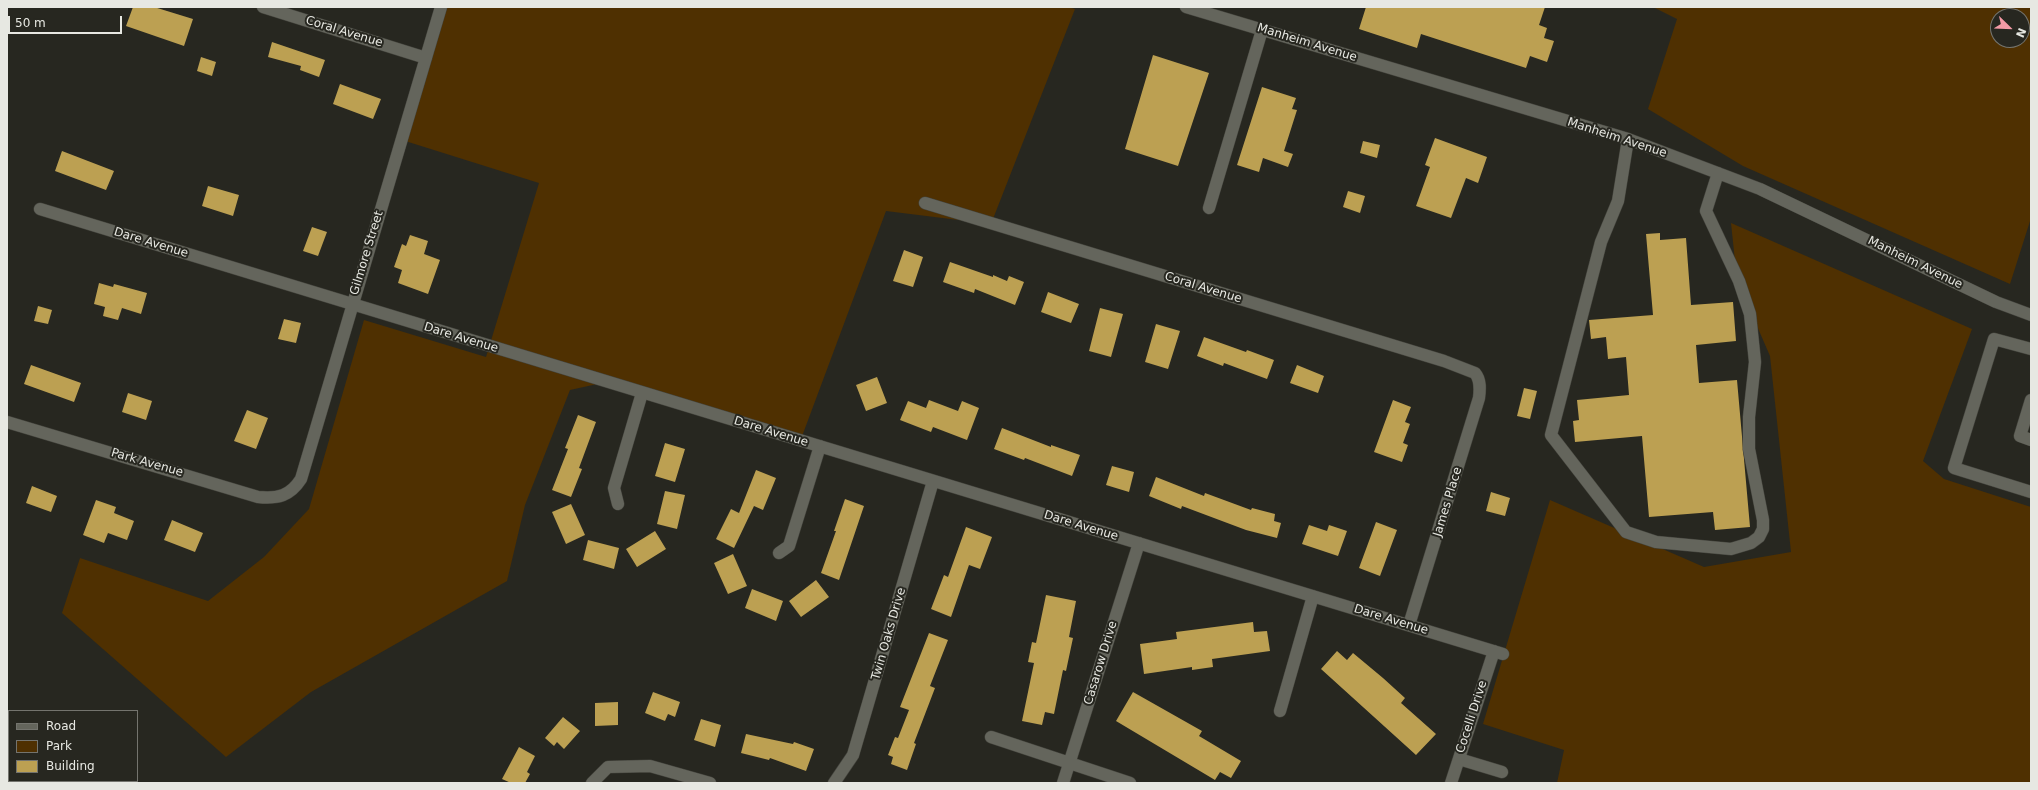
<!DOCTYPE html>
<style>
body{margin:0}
#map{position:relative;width:2038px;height:790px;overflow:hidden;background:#272720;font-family:"DejaVu Sans",sans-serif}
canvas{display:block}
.frame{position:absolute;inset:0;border:8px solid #e7e8e2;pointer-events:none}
.legend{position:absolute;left:8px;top:710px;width:130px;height:72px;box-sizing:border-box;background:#272720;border:1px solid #74746e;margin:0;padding:5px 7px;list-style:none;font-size:12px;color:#e7e8e2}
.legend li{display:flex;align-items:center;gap:8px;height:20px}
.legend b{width:20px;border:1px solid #74746e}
.north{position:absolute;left:1990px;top:8px;width:40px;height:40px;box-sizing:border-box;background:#272720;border:1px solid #74746e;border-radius:50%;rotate:113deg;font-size:11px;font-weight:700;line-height:16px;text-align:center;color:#e7e8e2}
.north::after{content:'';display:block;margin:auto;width:14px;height:18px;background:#f49aa5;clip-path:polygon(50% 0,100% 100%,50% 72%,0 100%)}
.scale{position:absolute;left:8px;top:16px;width:114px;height:18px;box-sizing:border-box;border:2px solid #e7e8e2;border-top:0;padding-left:5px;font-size:12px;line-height:14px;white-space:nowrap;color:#e7e8e2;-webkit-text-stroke:3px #272720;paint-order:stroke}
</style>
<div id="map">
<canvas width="2038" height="790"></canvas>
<div class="frame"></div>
<ul class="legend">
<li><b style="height:5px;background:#64655c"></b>Road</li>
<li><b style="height:11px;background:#4f3001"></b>Park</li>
<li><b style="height:11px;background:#bca052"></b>Building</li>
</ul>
<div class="north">N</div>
<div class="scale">50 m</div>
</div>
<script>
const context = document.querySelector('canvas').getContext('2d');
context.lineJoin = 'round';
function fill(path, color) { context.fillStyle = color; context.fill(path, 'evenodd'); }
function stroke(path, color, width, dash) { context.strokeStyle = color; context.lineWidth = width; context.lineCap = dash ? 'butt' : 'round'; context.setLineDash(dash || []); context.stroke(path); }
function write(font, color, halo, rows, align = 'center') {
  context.font = font + ' "DejaVu Sans",sans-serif'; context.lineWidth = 4; context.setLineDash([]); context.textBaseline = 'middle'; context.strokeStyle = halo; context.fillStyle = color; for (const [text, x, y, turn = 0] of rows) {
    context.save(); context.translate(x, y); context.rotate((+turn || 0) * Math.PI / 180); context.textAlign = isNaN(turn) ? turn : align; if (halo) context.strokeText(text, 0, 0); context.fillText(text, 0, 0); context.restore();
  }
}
fill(new Path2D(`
 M443 7H1068L1075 9 991 224 886 211 801 439 611 381 570 390 525 505 507 581 311 692 226 757 62 613 80 558 208 601 264 557 309 509 364 320 486 357 539 183 402 140Z
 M1653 7H2031V218L2010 284 1743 166 1648 109 1677 19ZM1998 16H2022V40H1998Z
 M1731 223 1972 329 1923 461 1944 479 2031 507V783H1557L1564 750 1483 724 1550 500 1704 567 1791 552 1770 356 1737 280Z`), '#4f3001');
fill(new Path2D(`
 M133 7H154L193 19 184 46 126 26Z
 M1366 7H1545L1539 25 1547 28 1544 38 1554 41 1547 62 1530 56 1526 68 1421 34 1417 48 1359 29Z
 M272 42 325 60 319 77 300 70 301 66 268 57Z
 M1153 55 1209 73 1178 166 1125 149Z
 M201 57 216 62 212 76 197 71Z
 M340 84 381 99 373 119 333 104Z
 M1262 87 1296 98 1292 109 1297 110 1284 151 1293 154 1288 167 1263 158 1259 172 1237 165Z
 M1435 138 1487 157 1478 183 1466 178 1451 218 1416 206 1430 167 1425 165Z
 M1363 141 1380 145 1377 158 1360 153Z
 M62 151 114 171 106 190 55 171Z
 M208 186 239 195 233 216 202 206Z
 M1348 191 1365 196 1360 213 1343 207Z
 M312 227 327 232 318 256 303 251Z
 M1660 233V240L1686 238 1691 305 1733 302 1736 341 1696 345 1699 383 1737 380 1750 527 1715 530 1713 512 1649 517 1642 436 1575 442 1573 421 1579 420 1577 400 1629 395 1626 357 1608 359 1606 337 1591 339 1589 320 1653 315 1646 234Z
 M410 235 428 241 424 254 440 260 428 294 398 283 402 270 394 267 402 244 406 246Z
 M904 250 923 257 913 287 893 281Z
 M950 262 993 277V275L1007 281 1009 276 1024 282 1015 305 975 289 974 293 943 282Z
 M99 283 113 287 114 284 147 293 141 314 122 308 118 320 103 316 105 307 94 304Z
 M1048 292 1079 304 1071 323 1041 312Z
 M38 306 52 310 48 324 34 321Z
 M1100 308 1123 314 1111 357 1089 351Z
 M284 319 301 323 296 343 278 339Z
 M1156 324 1180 331 1168 369 1145 362Z
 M1204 337 1246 352 1247 350 1274 360 1267 379 1224 363 1223 366 1197 356Z
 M31 365 81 383 74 402 24 384Z
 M1297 365 1324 376 1318 393 1290 383Z
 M877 377 887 403 866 411 856 385Z
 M1524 388 1537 391 1530 419 1517 416Z
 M128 393 152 401 146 420 122 412Z
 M929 400 958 411 962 401 979 408 967 440 933 427 931 432 900 420 908 401 926 408Z
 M1393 400 1411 407 1405 422 1410 424 1403 443 1408 445 1402 462 1374 452Z
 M247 410 268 418 256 449 234 441Z
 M578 415 596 422 579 468 582 469 571 497 552 490 568 449 565 448Z
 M1002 428 1051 447V445L1080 455 1072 476 1025 458 1024 460 994 449Z
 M665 443 685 449 675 482 655 476Z
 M1112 466 1134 472 1129 492 1106 485Z
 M756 470 776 478 763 510 754 506 734 548 716 539 731 509 739 513Z
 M1156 477 1204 496 1205 493 1251 510 1252 508 1275 514 1274 521 1281 523 1277 538 1246 530 1182 506 1181 509 1149 496Z
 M32 486 57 496 51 512 26 503Z
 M665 491 685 495 677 529 657 524Z
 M1491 492 1510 498 1505 516 1486 511Z
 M845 499 864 506 839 580 821 573 836 531H834Z
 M96 500 116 507 114 513 134 521 127 540 108 533 104 543 83 535Z
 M571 504 585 535 566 544 552 512Z
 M172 520 203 533 195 552 164 540Z
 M1376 522 1397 530 1380 576 1359 568Z
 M1309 525 1327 531 1329 525 1347 531 1338 556 1302 544Z
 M966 527 992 537 980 569 969 565 951 617 931 609 944 575 948 577Z
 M655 531 666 549 637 567 626 549Z
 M588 540 619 548 614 569 583 560Z
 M733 554 747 586 728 594 714 563Z
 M816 580 829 597 801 617 789 601Z
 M752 589 783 601 776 621 745 608Z
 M1046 595 1076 601 1069 637 1073 638 1066 671 1063 670 1054 714 1045 712 1042 725 1022 721 1034 663 1028 662 1032 642 1036 643Z
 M1253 622 1254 632 1267 631 1270 651 1212 659 1213 667 1192 670V667L1144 674 1140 644 1177 639 1176 632Z
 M929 633 948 640 930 686 935 688 914 743 916 744 907 770 891 764 893 757 888 755 895 737 898 738 909 710 900 707Z
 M1337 651 1347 660 1353 653 1383 678 1405 698 1401 703 1436 734 1416 755 1321 669Z
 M653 692 680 702 675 717 668 714 665 721 645 713Z
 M1133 692 1202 731 1199 736 1241 761 1231 778 1220 772 1215 780 1116 721Z
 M618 702V725L595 726V703Z
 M563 717 580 731 564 749 557 742 554 746 545 738Z
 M701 719 721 725 715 747 694 740Z
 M746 734 793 744 794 742 814 749 806 771 770 758 769 760 741 753Z
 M519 747 535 756 527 772 530 774 525 783H511L502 779Z`), '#bca052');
const minor = new Path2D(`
 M263 7 426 58
 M1186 7 1628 139 1760 189 1996 302 2031 315
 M1628 139 1618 201 1601 242 1551 435 1626 532 1656 542 1731 549 1751 543 1759 537 1763 529V520L1749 449V417L1755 362 1750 314 1739 281 1706 211 1718 173
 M925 203 1444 361 1475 373C1481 380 1480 390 1479 398L1409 625
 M1209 208 1262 30
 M40 209 1503 654
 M2031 349 1994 339 1954 468 2031 492
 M2031 400 2020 436 2031 440
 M7 422 258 497C278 499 290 496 301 479L441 7
 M618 504 614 488 642 393
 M779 553 789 546 820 446
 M1280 711 1313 596
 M991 737 1130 783
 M1459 759 1502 772
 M592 783 608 767 650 766 710 783
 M834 783 853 755 933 481
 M1063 783 1139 543
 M1451 783 1494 651`);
stroke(minor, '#44443d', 13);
stroke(minor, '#64655c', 12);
write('12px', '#e7e8e2', '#272720', [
 ["Coral Avenue",344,32,17],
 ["Manheim Avenue",1307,43,17],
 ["Manheim Avenue",1617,138,18],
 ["Dare Avenue",151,243,17],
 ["Gilmore Street",367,253,-73],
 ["Manheim Avenue",1915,263,26],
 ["Coral Avenue",1203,288,17],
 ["Dare Avenue",461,338,17],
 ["Dare Avenue",771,432,17],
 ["Park Avenue",147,463,16],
 ["James Place",1448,502,-73],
 ["Dare Avenue",1081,526,17],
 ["Dare Avenue",1391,620,17],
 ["Twin Oaks Drive",889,634,-74],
 ["Casarow Drive",1101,663,-73],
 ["Cocelli Drive",1472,717,-72]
]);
</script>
